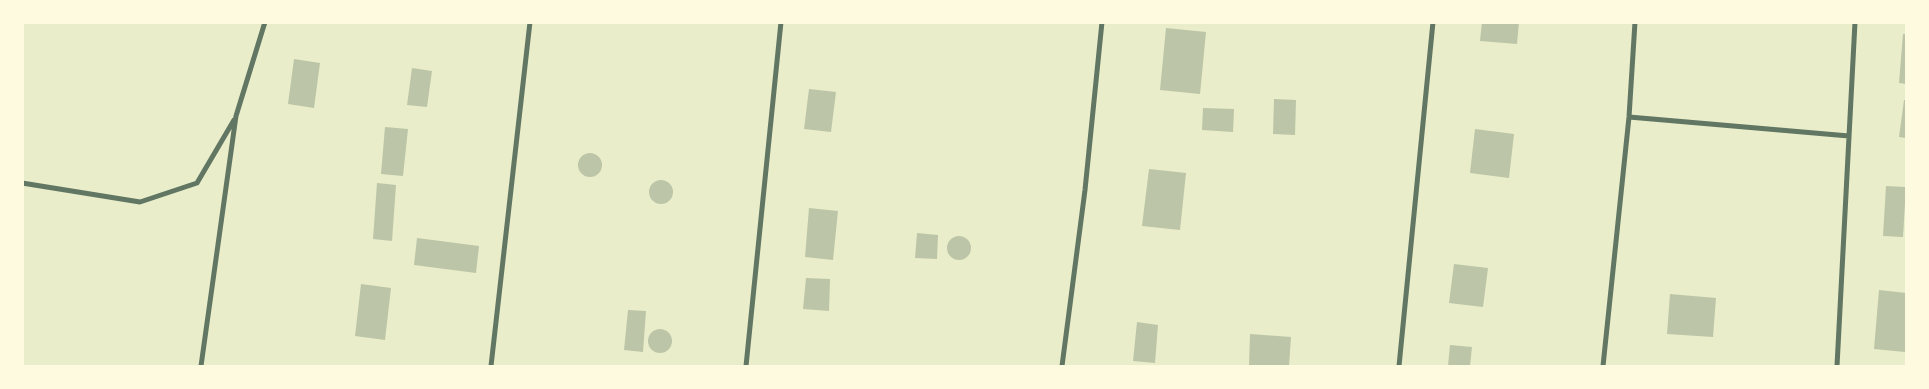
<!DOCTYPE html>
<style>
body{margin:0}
#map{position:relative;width:1929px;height:389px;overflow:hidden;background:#e9edc9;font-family:Merriweather,serif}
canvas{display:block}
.frame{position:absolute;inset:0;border:24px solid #fefae0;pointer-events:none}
</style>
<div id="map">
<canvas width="1929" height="389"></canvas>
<div class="frame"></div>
</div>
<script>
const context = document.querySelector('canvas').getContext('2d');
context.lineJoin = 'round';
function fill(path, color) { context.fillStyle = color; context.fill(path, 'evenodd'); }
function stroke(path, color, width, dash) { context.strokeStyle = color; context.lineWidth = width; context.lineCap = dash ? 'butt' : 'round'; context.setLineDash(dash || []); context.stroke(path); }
fill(new Path2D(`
 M1482 22H1519L1517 44 1480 41Z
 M1166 28 1206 32 1200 94 1160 90Z
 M1903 34H1906V84L1899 83Z
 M294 59 320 63 314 108 288 104Z
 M412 68 432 71 427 107 407 105Z
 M809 89 836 92 831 132 804 129Z
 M1274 99 1296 100 1295 135 1273 134Z
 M1904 100H1906V138L1899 137Z
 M1203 108 1234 109 1233 132 1202 130Z
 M385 127 408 129 403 176 381 174Z
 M1475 129 1514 134 1509 178 1470 173Z
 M578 165a12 12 0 1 1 24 0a12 12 0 1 1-24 0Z
 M1149 169 1186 173 1180 230 1142 226Z
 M649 192a12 12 0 1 1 24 0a12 12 0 1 1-24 0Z
 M377 183 396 185 392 241 373 239Z
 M1886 186 1906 187 1903 237 1883 236Z
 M809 208 838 211 833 260 805 257Z
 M917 233 938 235 937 259 915 258Z
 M947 248a12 12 0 1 1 24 0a12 12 0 1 1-24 0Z
 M417 238 479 246 476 273 414 265Z
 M1454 264 1488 268 1483 307 1449 303Z
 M806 278 830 279 829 311 803 309Z
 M361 284 391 288 385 340 355 336Z
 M1879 290 1906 293 1905 352 1874 349Z
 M1670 294 1716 298 1713 337 1667 334Z
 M628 310 646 311 643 352 624 350Z
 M1137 322 1158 325 1155 363 1133 361Z
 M648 341a12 12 0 1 1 24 0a12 12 0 1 1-24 0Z
 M1250 334 1291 337 1289 366H1249Z
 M1450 345 1472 347 1470 366H1448Z`), '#bcc5a7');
stroke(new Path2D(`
 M1629 117 1849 136
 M22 183 140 202 197 183 234 120
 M201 366 236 116 265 22
 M491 366 530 22
 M746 366 781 22
 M1062 366 1085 190 1102 22
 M1399 366 1433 22
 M1603 366 1629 117 1635 22
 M1837 366 1855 22`), '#617663', 5);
</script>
